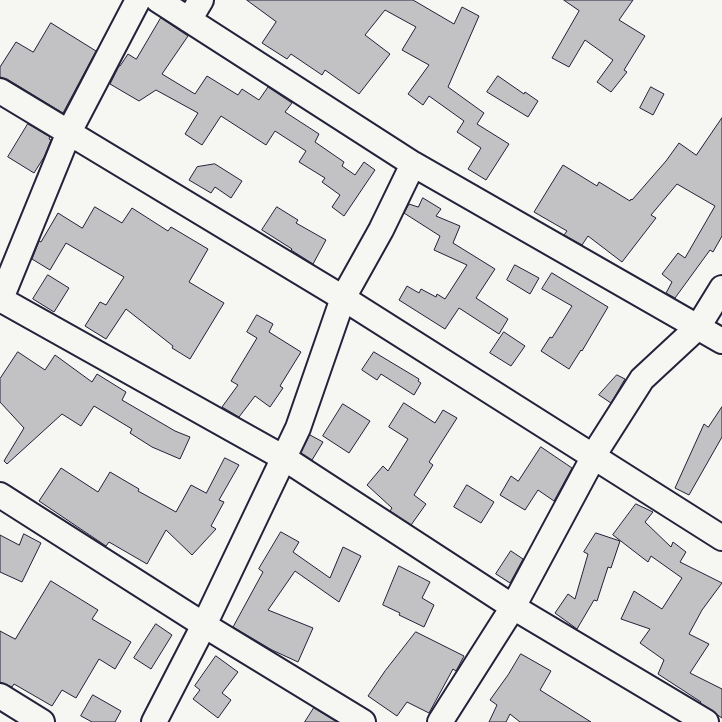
<!DOCTYPE html>
<style>
body{margin:0}
canvas{display:block;background:#f6f6f2}
</style>
<canvas width="722" height="722"></canvas>
<script>
const context = document.querySelector('canvas').getContext('2d');
context.lineJoin = 'round';
function fill(path, color) { context.fillStyle = color; context.fill(path, 'evenodd'); }
function stroke(path, color, width, dash) { context.strokeStyle = color; context.lineWidth = width; context.lineCap = dash ? 'butt' : 'round'; context.setLineDash(dash || []); context.stroke(path); }
const building = new Path2D(`
 M247 0H413L454 24 462 7 479 16 448 87 484 113 477 124 509 144 486 180 468 169 481 148 457 132 464 121 429 96 423 105 408 94 429 65 402 50 416 27 385 10 365 35 390 54 359 94 325 70 322 75 291 54 287 59 262 43 276 22Z
 M564 0H633L619 20 645 36 624 70 627 72 611 92 597 82 613 60 585 40 569 67 552 58 579 11Z
 M161 18 188 36 162 74 195 94 207 76 238 95 242 89 259 100 268 87 292 103 285 112 319 134 315 142 344 162 342 166 355 175 364 162 375 170 344 216 332 207 340 195 322 182 325 178 299 162 306 151 275 131 266 145 221 116 202 145 185 134 198 113 156 90 139 101 110 84 119 66H120L128 54 136 59Z
 M51 23 96 51 63 113 7 79 0 77V67L16 42 33 52Z
 M498 76 524 94 525 92 538 101 528 117 487 92Z
 M651 87 664 94 653 115 640 108Z
 M722 118V236L713 252 710 250 675 298 666 293 672 282 662 274 678 253 685 258 715 206 677 184 651 215 656 218 622 262 588 236 582 245 564 235 567 231 534 212 563 165 597 186 599 182 630 201 631 199 632 200 666 161 679 143 696 155Z
 M28 124 50 137 49 139 51 140 44 157 34 173 8 157Z
 M215 164 242 181 231 198 215 187 211 193 189 180 197 167Z
 M423 198 441 209 436 216 460 226 453 243 495 269 476 298 508 319 499 334 459 308 445 329 399 300 407 286 419 293 421 289 436 297 437 294 445 299 467 265 434 250 440 236 404 213 409 204 418 207Z
 M95 207 122 223 132 208 168 231 171 227 208 249 189 282 224 303 190 359 172 348 173 346 126 309 106 339 85 326 100 302 106 305 124 277 66 243 50 270 32 259 39 241 41 242 58 213 82 228Z
 M277 207 298 220 296 223 326 240 313 264 291 250 292 249 262 230Z
 M515 265 539 278 530 294 507 280Z
 M552 273 608 307 582 351 581 350 569 369 541 351 550 337 552 338 572 306 542 289Z
 M48 275 69 288 54 312 33 299Z
 M257 315 273 324 269 332 301 352 280 386 283 388 270 407 255 396 239 417 222 407 238 385 231 381 257 338 247 332Z
 M504 332 525 346 511 366 490 353Z
 M18 352 45 370 55 355 92 382 97 374 126 392 122 400 175 431 190 437 180 459 152 447 130 433 132 429 94 406 81 426 62 414 7 464 4 461 24 428 0 402V379Z
 M374 352 419 379 418 381 421 383 414 395 381 374 377 380 362 370Z
 M617 375 625 379 611 403 599 395Z
 M404 403 435 423 443 410 457 418 429 462 433 465 414 495 426 504 411 525 390 511 392 508 367 485 383 466 388 471 408 439 389 427Z
 M343 404 370 421 349 453 323 436Z
 M722 407V437L689 495 675 488 704 424 708 427Z
 M310 435 323 442 312 460 301 453Z
 M541 447 572 468 554 501 538 490 525 510 500 495 511 476 518 481Z
 M225 458 239 465 219 500 224 502 211 526 216 529 192 555 166 530 147 564 109 542 106 546 39 501 61 468 98 492 110 472 139 489 138 491 176 512 191 485 206 493Z
 M467 485 494 502 481 523 454 507Z
 M636 504 653 512 645 522 671 547 673 542 686 552 680 562 722 583 702 610 689 634 709 644 690 673 722 689V718L700 703 701 702 658 674 664 660 640 643 650 629 621 619 634 591 662 609 682 578 651 556 648 562 613 535Z
 M281 532 299 542 293 552 330 578 343 547 361 556 339 602 295 571 268 610 313 628 298 662 272 650 233 627 263 572 259 569Z
 M596 533 620 541 611 568 608 567 597 601 594 600 577 629 555 613 568 594 575 599 588 554 584 552Z
 M24 534 41 543 22 582 0 572V535L19 545Z
 M511 551 523 559 510 583 496 574Z
 M399 566 430 582 422 598 434 605 424 627 399 615 400 613 383 605Z
 M51 581 98 610 92 619 131 642 115 669 99 659 76 698 62 690 52 706 14 684 12 687 0 682V631L15 639Z
 M156 624 172 635 151 669 134 658Z
 M416 632 464 656 456 671 453 669 429 713 407 702 397 716 368 696 385 671Z
 M521 654 551 671 540 690 591 722H520L510 714 506 722H489L497 705 490 700 508 675Z
 M216 656 238 672 222 693 231 700 218 718 193 699 200 690 195 686Z
 M93 695 121 711 115 722H92L81 716Z
 M314 708 337 722H305Z`);
fill(building, '#c2c2c4');
stroke(building, '#22223b', 1);
const minor = new Path2D(`
 M158 0 413 164 722 341
 M189 20 201 0
 M0 91 343 298 722 538
 M0 299 284 458 513 607 706 722
 M0 301 69 132 138 0
 M0 495 204 625 363 722
 M0 696 42 722
 M154 722 204 625 298 428 343 298 381 230 413 164
 M440 722 513 607 600 445 642 379 698 327 722 288`);
stroke(minor, '#22223b', 28);
stroke(minor, '#f6f6f2', 24);
</script>
